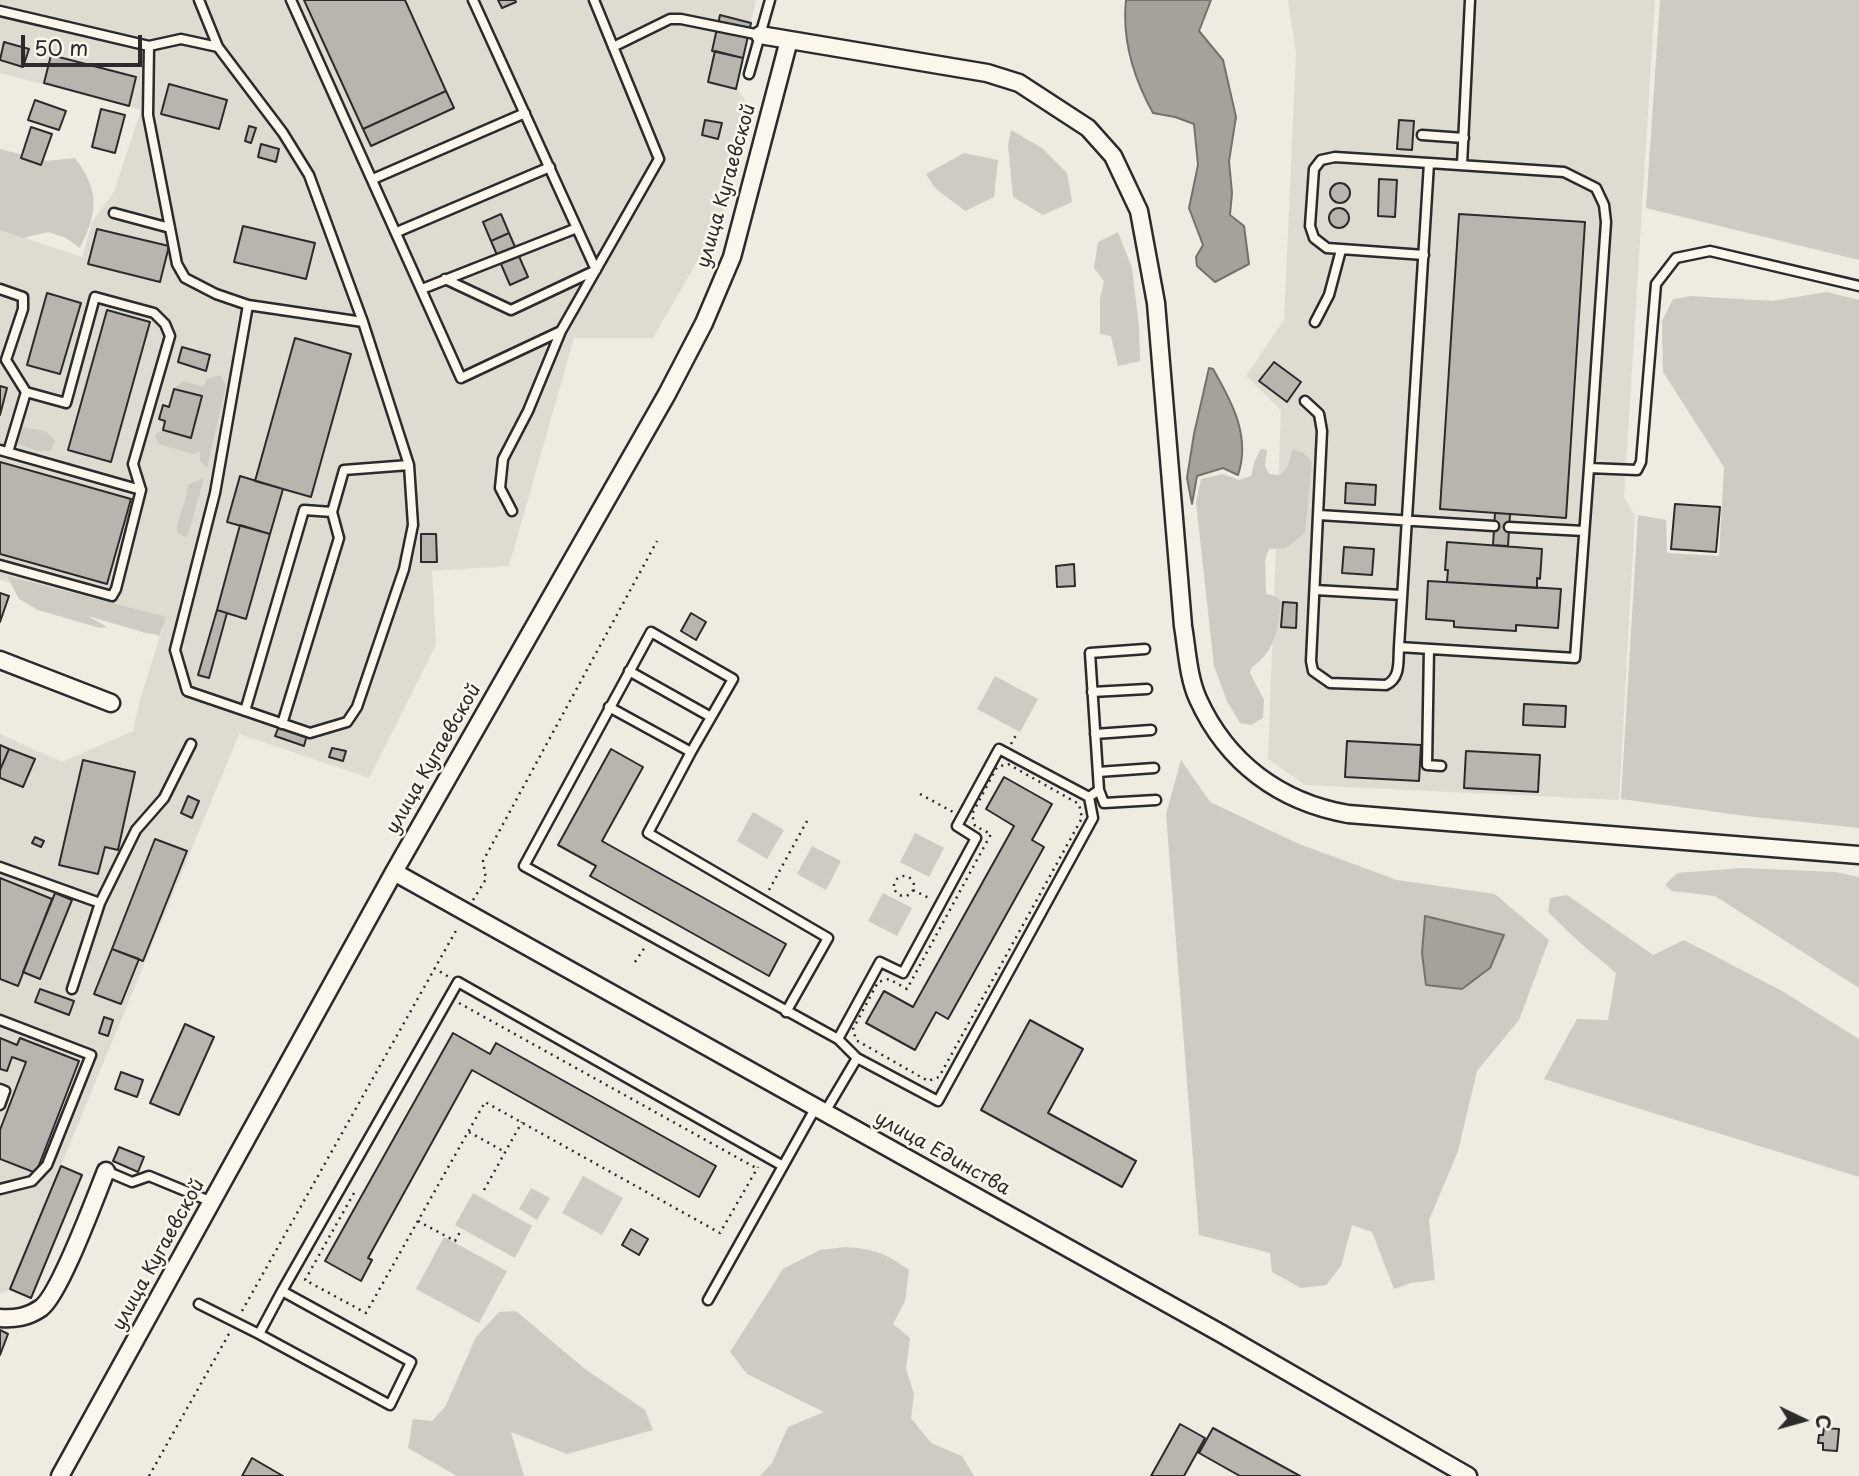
<!DOCTYPE html>
<meta charset="utf-8">
<style>
body{margin:0}
#map{position:relative;width:1859px;height:1476px;overflow:hidden;background:#eeebe0;font-family:"Playpen Sans",sans-serif}
canvas{display:block}
.north{position:absolute;left:1768px;top:1385px;width:70px;height:70px;-webkit-text-stroke:5px #fbf7ec;paint-order:stroke;rotate:95deg;font-size:19px;font-weight:700;line-height:28px;text-align:center;color:#2b2b2b}
.north::after{content:'';display:block;margin:auto;width:24px;height:32px;background:#2b2b2b;clip-path:polygon(50% 0,100% 100%,50% 72%,0 100%)}
.scale{position:absolute;left:21px;top:35px;width:121px;height:32px;box-sizing:border-box;border:4px solid #2b2b2b;border-top:0;padding-left:9px;font-size:21px;line-height:24px;white-space:nowrap;color:#2b2b2b;-webkit-text-stroke:5px #fbf7ec;paint-order:stroke}
</style>
<div id="map">
<canvas width="1859" height="1476"></canvas>
<div class="north">С</div>
<div class="scale">50 m</div>
</div>
<script>
const context = document.querySelector('canvas').getContext('2d');
context.lineJoin = 'round';
function fill(path, color) { context.fillStyle = color; context.fill(path, 'evenodd'); }
function stroke(path, color, width, dash) { context.strokeStyle = color; context.lineWidth = width; context.lineCap = dash ? 'butt' : 'round'; context.setLineDash(dash || []); context.stroke(path); }
function write(font, color, halo, rows, align = 'center') {
  context.font = font + ' "Playpen Sans",sans-serif'; context.lineWidth = 5; context.setLineDash([]); context.textBaseline = 'middle'; context.strokeStyle = halo; context.fillStyle = color; for (const [text, x, y, turn = 0] of rows) {
    context.save(); context.translate(x, y); context.rotate((+turn || 0) * Math.PI / 180); context.textAlign = isNaN(turn) ? turn : align; if (halo) context.strokeText(text, 0, 0); context.fillText(text, 0, 0); context.restore();
  }
}
fill(new Path2D(`
 M0 0H756L736 88 749 105 721 220 653 338H574L509 566 432 571 436 645 369 778 239 734 10 1289 0 1294V734L62 762 133 731 140 700 163 627 0 580V230L82 257 92 222 114 192 141 110 0 73Z
 M1288 0H1655L1624 497 1635 516 1619 800 1305 785 1268 759 1281 410 1246 376 1284 320 1296 53Z`), '#dedbd1');
fill(new Path2D(`
 M1660 0H1859V260L1646 208Z
 M1011 130 1042 148 1067 173 1072 202 1043 215 1013 197 1008 145Z
 M0 149 47 161 75 158C100 192 98 211 80 248L66 238 48 232 23 238 0 230Z
 M964 153 998 160 994 197 965 211 935 188 926 174Z
 M1118 232 1132 268 1139 326 1140 361 1118 366 1111 336 1100 334V299L1104 281 1094 268 1098 242Z
 M1827 292 1859 300V828L1746 816 1621 799 1638 515 1666 520 1667 553 1719 556 1724 467 1663 372 1662 321 1673 299 1691 296 1772 301Z
 M220 375 226 386 207 468 200 461V452L193 454 158 444 155 434 163 430 191 437 202 396 174 389 183 381 203 387 207 379Z
 M22 427 45 431 55 440 51 451H38L18 444Z
 M1261 449 1267 450 1265 466 1269 474 1280 475 1287 468 1293 449 1303 453 1312 462 1305 533 1286 548 1269 549 1265 560 1266 594C1273 595 1277 596 1281 602 1279 628 1274 653 1252 667L1250 673 1264 700 1263 718 1251 725 1240 723 1227 701 1214 666 1196 502 1201 479 1223 474 1239 480 1251 476 1255 460Z
 M204 478 187 538 177 532C177 515 187 503 188 485Z
 M7 576 166 617 159 637 155 634 146 633 88 616 107 627 100 628 38 610 19 599Z
 M995 676 1038 699 1020 732 977 709Z
 M1181 760 1210 802 1299 844 1397 880 1495 894 1549 940 1519 1020 1477 1071 1458 1151 1429 1220 1435 1280 1411 1283 1394 1289 1372 1232 1352 1225 1341 1266 1326 1285 1301 1288 1272 1272 1270 1253 1199 1235 1166 814Z
 M753 812 784 830 767 859 737 841Z
 M915 833 944 848 929 877 900 862Z
 M812 846 841 861 826 890 797 874Z
 M1742 868 1835 872 1859 877V988L1715 896 1672 891 1665 885 1677 873Z
 M883 893 912 908 897 936 868 921Z
 M1567 895 1653 955 1684 940 1782 991 1859 1039V1177L1544 1079 1577 1019 1608 1020 1616 973 1579 942 1548 912 1550 898Z
 M583 1176 623 1198 602 1235 562 1213Z
 M531 1188 550 1198 537 1220 519 1209Z
 M473 1193 532 1226 515 1258 455 1225Z
 M444 1237 507 1271 479 1323 416 1289Z
 M846 1247C874 1249 885 1253 909 1270L905 1301 893 1324 910 1338 906 1369 914 1394 911 1418 931 1443 962 1456 974 1476H760L772 1463 788 1427 824 1412 747 1374 730 1352 783 1269 820 1250Z
 M516 1311 585 1369 645 1410 653 1430 567 1454 511 1432 524 1476H457L408 1448 413 1419 432 1421 445 1407 476 1337 499 1312Z`), '#cecbc2');
const water = new Path2D(`
 M1126 0H1211L1199 31 1223 60 1236 117 1229 161 1232 193 1230 215 1244 226 1249 264 1215 282 1197 266 1196 257 1203 245 1189 208 1198 165 1194 124 1175 117 1153 113C1134 79 1122 39 1126 0Z
 M1209 368 1213 369C1232 402 1251 437 1238 475L1223 468 1197 476 1192 504 1187 478 1194 434Z
 M1425 916 1504 935 1490 968 1462 989 1426 985 1422 953Z`);
fill(water, '#a4a29a');
stroke(water, '#74726e', 2);
const building = new Path2D(`
 M304 0H405L446 91 363 129Z
 M498 0H515L516 2 502 8Z
 M720 15 751 23 743 58 712 51Z
 M4 42 29 49 23 67 0 60Z
 M715 51 743 58 736 89 708 82Z
 M51 55 136 77 129 106 44 83Z
 M169 84 227 100 219 129 161 114Z
 M446 91 454 108 371 146 363 129Z
 M35 100 66 111 59 130 28 120Z
 M101 109 125 115 115 153 92 147Z
 M705 120 722 123 718 139 702 135Z
 M1399 120 1414 121 1412 150 1397 149Z
 M249 126 256 128 251 143 245 141Z
 M31 127 52 134 41 165 21 158Z
 M261 144 279 149 276 162 258 157Z
 M1379 179 1397 180 1395 217 1378 216Z
 M1330 193a10 10 0 1 1 20 0a10 10 0 1 1-20 0Z
 M1329 218a10 10 0 1 1 20 0a10 10 0 1 1-20 0Z
 M501 214 509 233 491 241 483 222Z
 M1459 214 1585 222 1566 518 1440 509Z
 M243 226 315 243 306 279 234 262Z
 M97 229 169 246 160 282 88 264Z
 M509 233 528 277 510 285 491 241Z
 M47 293 81 303 60 374 27 365Z
 M107 310 150 322 111 462 68 450Z
 M295 338 351 354 311 497 255 481Z
 M182 347 210 355 206 371 178 362Z
 M1274 362 1301 382 1287 402 1259 381Z
 M0 386 7 388 0 415Z
 M174 389 202 396 191 438 163 430 165 421 159 419 163 405 169 407Z
 M0 462 131 499 107 584 0 554Z
 M240 476 283 489 270 534 227 522Z
 M1346 483 1376 485 1375 505 1345 503Z
 M1675 504 1720 507 1716 552 1671 549Z
 M1495 513 1510 514 1508 546 1493 545Z
 M240 525 270 534 246 619 217 610Z
 M421 534H436L437 562H421Z
 M1447 542 1542 549 1540 579 1537 578V588L1447 582 1448 570H1445Z
 M1344 547 1374 549 1372 575 1342 573Z
 M1074 564 1075 586 1057 587 1056 566Z
 M1428 581 1561 589 1558 628 1516 625V631L1454 627V621L1426 619Z
 M0 593 9 596 0 622Z
 M1283 602 1297 603 1296 628 1281 627Z
 M217 610 227 613 209 678 198 675Z
 M691 613 706 622 696 640 681 631Z
 M1524 704 1566 706 1565 727 1523 725Z
 M279 726 307 735 304 746 275 736Z
 M1347 741 1421 745 1419 781 1345 777Z
 M0 745 9 749 0 770Z
 M332 748 346 751 343 761 329 757Z
 M9 749 35 759 23 787 0 778V770Z
 M611 749 643 767 602 841 786 944 769 976 590 876 596 866 558 845Z
 M1466 751 1540 755 1538 792 1464 788Z
 M83 760 135 772 118 850 105 847 98 874 59 865Z
 M1004 777 1052 804 1032 840 1044 847 948 1019 936 1012 915 1050 866 1023 884 991 913 1007 1014 826 986 809Z
 M188 796 199 801 192 818 181 813Z
 M35 837 44 841 41 847 32 843Z
 M155 839 187 851 143 961 112 949Z
 M0 878 52 899 18 986 0 979Z
 M55 893 72 900 40 979 23 972Z
 M112 949 139 959 121 1004 94 994Z
 M40 989 74 1001 69 1015 35 1002Z
 M104 1017 113 1020 108 1036 99 1033Z
 M1030 1020 1083 1049 1048 1113 1136 1161 1122 1187 981 1110Z
 M185 1024 214 1037 179 1115 150 1103Z
 M453 1033 490 1054 496 1043 716 1166 699 1197 472 1070 368 1258 372 1260 361 1281 325 1261Z
 M0 1038 17 1045 20 1038 79 1061 36 1173 0 1159V1130L26 1062 12 1057 7 1071 0 1069Z
 M121 1072 143 1080 137 1097 115 1089Z
 M119 1147 144 1157 138 1172 113 1161Z
 M61 1166 82 1175 31 1298 10 1289Z
 M631 1229 648 1239 639 1255 622 1245Z
 M0 1330 8 1334 0 1355Z
 M1180 1424 1205 1438 1184 1476H1151Z
 M1213 1428 1300 1476H1240L1199 1453Z
 M1824 1428 1839 1429 1837 1451 1823 1450V1443H1818L1819 1435H1823Z
 M252 1458 283 1476H242Z`);
fill(building, '#b8b5ae');
stroke(building, '#2b2b2b', 2);
const service = new Path2D(`
 M199 0 218 47
 M291 0 461 378 561 331 659 159 594 0
 M473 0 596 270
 M0 11 149 46 181 39 218 47 283 133 309 175 363 322 409 465 413 525 404 569 357 707 347 722 310 733 187 691 175 650 215 493 248 305
 M149 46 148 115 177 264 185 278 216 294 248 305 363 322
 M613 47 670 19H681L760 35
 M749 74 770 0
 M1422 135 1464 138
 M1462 165 1470 0
 M373 179 525 113
 M114 213 170 228
 M397 232 550 167
 M1424 255 1327 248 1314 238 1310 226 1314 169 1321 160 1335 157 1429 163
 M445 279 511 310 596 270
 M0 289 23 297V309L6 360 26 392 66 403 95 297 154 313 165 324 170 336 133 464 141 490 116 589 112 596 0 565
 M422 289 577 228
 M1315 322 1329 295 1341 250
 M1305 401 1319 414 1322 431 1311 661 1313 671 1330 683 1386 685C1401 678 1398 661 1399 647
 M0 450 141 490
 M8 452 26 392
 M1589 468 1575 658 1399 647 1429 163 1564 172 1596 188 1604 205 1606 222 1589 468 1637 470 1641 462 1656 284 1676 258 1710 251 1859 286
 M512 511 500 488 503 459 528 411 561 331
 M1319 515 1494 526
 M1509 527 1584 531
 M1315 590 1402 595
 M1429 649 1427 765 1441 766
 M629 671 711 717
 M1092 692 1147 689
 M609 707 691 752 648 833 828 938 786 1012
 M245 711 304 510 332 512 344 470 409 465
 M282 724 339 538 332 512
 M1095 734 1151 730
 M691 752 733 679 651 632 524 866 838 1039 857 1058 938 1101 1093 818 1089 797 999 749 957 826 976 838 903 973 880 962 838 1039
 M1098 772 1154 768
 M1099 790 1104 803 1156 800
 M1089 797 1099 790 1090 653 1145 649
 M0 867 100 903
 M72 989 100 903 136 830 164 798 191 744
 M0 1020 91 1055 47 1165 32 1181 0 1189
 M0 1089 5 1091 0 1105
 M825 1112 857 1058
 M783 1166 816 1107
 M106 1171 132 1182 149 1176 212 1202
 M282 1291 411 1362 390 1405 259 1334 282 1291 458 982 783 1166 708 1300
 M199 1304 259 1334`);
const minor = new Path2D(`
 M760 35 987 73 1019 83 1088 128 1113 156 1139 211 1156 303 1183 626C1187 649 1188 677 1198 699 1227 763 1280 802 1348 814L1859 855
 M0 660 111 703
 M394 872 1222 1334 1468 1476
 M0 1318C16 1319 28 1317 41 1308 60 1294 95 1198 106 1171
 M60 1476 394 872 667 394 704 323 732 257 789 40`);
stroke(service, '#2b2b2b', 13);
stroke(minor, '#2b2b2b', 21);
stroke(new Path2D(`
 M1011 744 1016 735
 M1008 764 1079 804 1082 818 939 1077 928 1081 856 1040 853 1029 878 982 889 979 907 989 991 834 975 826 972 814 997 767Z
 M920 794 953 812
 M894 886a10 10 0 1 1 20 0a10 10 0 1 1-20 0Z
 M769 890 807 821
 M913 890 929 898
 M473 900 486 879 483 861 657 541
 M635 962 645 947
 M434 968 449 977
 M459 1003 756 1168
 M469 1132 505 1152
 M484 1190 522 1122
 M354 1193 305 1280 366 1313 485 1102 720 1233 758 1167
 M418 1221 455 1241 460 1232
 M242 1311 458 927
 M149 1476 230 1332`), '#2b2b2b', 2.5, [2, 5]);
stroke(service, '#fbf7ec', 8);
stroke(minor, '#fbf7ec', 16);
write('19px', '#2b2b2b', '#fbf7ec', [
 ["улица Кугаевской",727,186,-74],
 ["улица Кугаевской",434,759,-60],
 ["улица Единства",942,1154,29],
 ["улица Кугаевской",159,1255,-61]
]);
</script>
